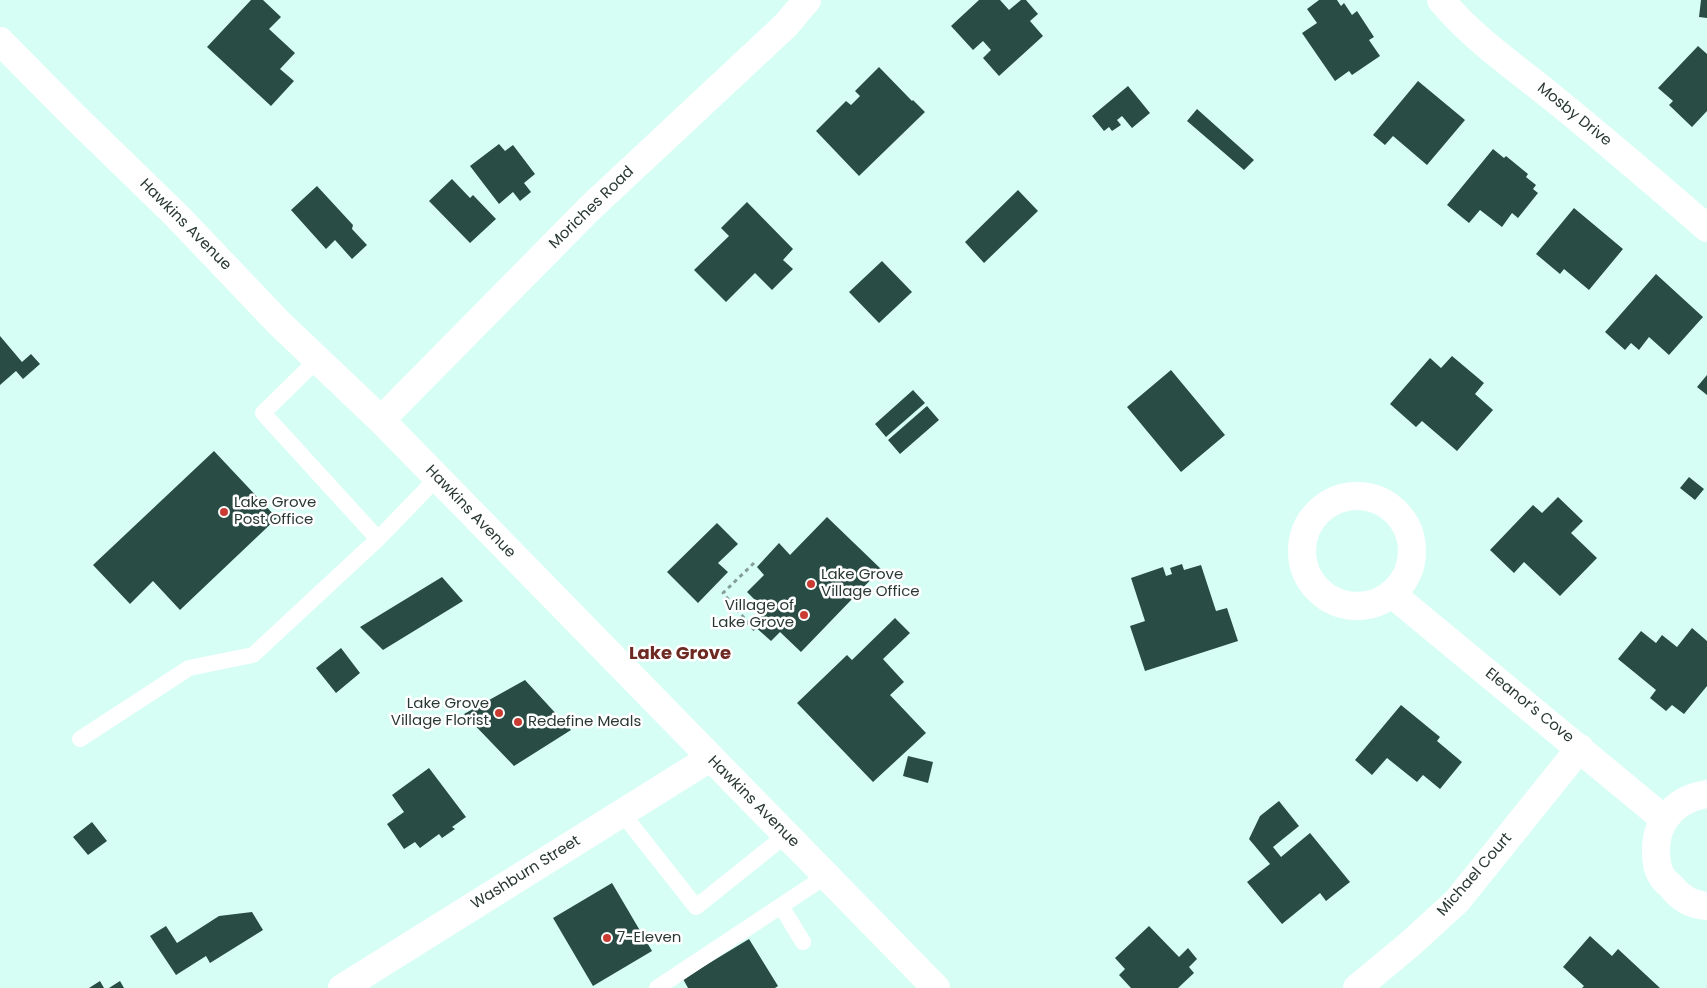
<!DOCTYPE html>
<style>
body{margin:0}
canvas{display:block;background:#d7fef4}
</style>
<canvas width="1707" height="988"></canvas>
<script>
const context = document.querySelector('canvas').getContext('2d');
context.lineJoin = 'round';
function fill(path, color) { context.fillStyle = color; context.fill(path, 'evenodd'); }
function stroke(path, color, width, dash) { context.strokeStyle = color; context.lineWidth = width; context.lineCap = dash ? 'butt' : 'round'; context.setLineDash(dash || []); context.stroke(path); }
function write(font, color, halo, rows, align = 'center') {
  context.font = font + ' Poppins,sans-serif'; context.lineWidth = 5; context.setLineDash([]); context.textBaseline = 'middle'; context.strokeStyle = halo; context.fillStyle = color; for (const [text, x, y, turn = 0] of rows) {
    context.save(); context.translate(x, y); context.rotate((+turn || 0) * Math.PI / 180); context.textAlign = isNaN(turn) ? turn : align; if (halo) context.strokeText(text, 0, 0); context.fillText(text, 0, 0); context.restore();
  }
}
fill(new Path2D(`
 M251 0H263L281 17 269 29 295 53 280 69 294 81 271 106 207 47Z
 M979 0H1000L1009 10 1021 0H1026L1038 14 1030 21 1043 36 999 76 983 58 991 50 983 41 973 50 951 26Z
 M1319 0H1337L1341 6 1344 3 1352 15 1357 11 1374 37 1369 40 1380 56 1352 75 1349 71 1335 81 1302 33 1317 23 1307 9Z
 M1701 0H1707V18L1699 17Z
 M1698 46 1707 54V111L1692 127 1669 105 1673 101 1658 88Z
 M879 67 912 101 913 100 925 112 859 176 816 131 846 101 851 105 860 96 855 91Z
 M1418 81 1465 120 1427 165 1393 136 1385 145 1373 135Z
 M1128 86 1150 113 1132 128 1122 116 1117 120 1121 125 1112 131 1109 127 1104 131 1092 116Z
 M1197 109 1254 160 1244 170 1187 121Z
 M499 144 505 151 513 145 535 174 524 183 531 192 520 201 513 192 499 204 470 166Z
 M1493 149 1504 158 1506 156 1528 174 1526 177 1536 185 1533 189 1538 193 1518 218 1512 213 1502 227 1480 210 1469 223 1447 205Z
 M452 179 470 198 473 195 496 219 470 243 429 201Z
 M317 186 353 225 352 229 367 245 352 259 335 240 326 249 291 210Z
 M1018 190 1038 211 984 263 965 242Z
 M747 202 793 249 783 260 793 269 772 290 755 273 726 302 694 270 729 236 721 228Z
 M1574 208 1623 249 1589 290 1564 269 1560 274 1536 254Z
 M882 261 912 292 879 323 849 292Z
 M1656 274 1703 317 1669 355 1649 337 1639 350 1631 343 1625 350 1605 332Z
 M0 336 22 362 31 354 40 364 23 379 16 371 0 385Z
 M1452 356 1484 383 1475 394 1493 410 1457 451 1422 421 1416 427 1390 404 1430 358 1441 368Z
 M1171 370 1225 435 1181 472 1127 407Z
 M1707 375V395L1697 387Z
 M913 390 925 403 886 437 875 424Z
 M927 406 939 420 900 454 888 440Z
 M214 451 277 518 180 610 153 581 130 604 93 565Z
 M1689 477 1704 489 1695 500 1680 488Z
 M1558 497 1583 521 1571 533 1597 558 1560 596 1524 562 1514 573 1490 550 1533 505 1542 513Z
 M827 517 881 569 801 652 780 632 771 641 753 625 766 611 747 592 764 575 757 567 779 543 790 555Z
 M717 523 738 544 718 563 728 572 698 603 667 572Z
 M1182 564 1184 570 1201 565 1216 611 1227 608 1238 641 1145 671 1130 626 1145 621 1131 578 1163 567 1166 576 1172 574 1170 568Z
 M442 577 463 601 383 650 360 627Z
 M895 618 910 633 883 659 904 682 890 695 926 733 873 782 797 703 847 655 852 660Z
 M1692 628 1707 641V686L1684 714 1672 705 1666 711 1650 698 1656 690 1618 659 1641 631 1656 643 1662 635 1677 647Z
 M341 648 360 673 336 693 316 668Z
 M525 680 571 730 514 766 464 714Z
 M1401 705 1440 737 1437 741 1462 762 1440 789 1423 775 1417 782 1387 758 1372 775 1355 760Z
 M908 756 933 762 928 783 903 776Z
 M429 768 466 817 452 827 455 829 442 838 439 834 420 848 415 842 404 849 387 824 404 812 392 795Z
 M1279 801 1299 826 1273 847 1281 857 1310 833 1350 882 1326 901 1320 893 1282 924 1247 882 1270 864 1249 839 1260 816Z
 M92 822 107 841 88 855 73 837Z
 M612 883 652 951 593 986 553 918Z
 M252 912 263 930 210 963 206 956 176 975 150 936 166 926 177 943 219 916Z
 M1149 926 1179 957 1188 948 1197 959 1189 967 1194 973 1178 988H1131L1119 975 1125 969 1115 958Z
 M1590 936 1612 956 1618 949 1660 988H1582L1584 986 1563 967Z
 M749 939 778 986 775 988H688L683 979Z
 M100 981 104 988H89Z
 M120 981 124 988H109Z`), '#294c44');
stroke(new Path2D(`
 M754 563 723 593 755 631`), '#839e97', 3, [4, 4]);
stroke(new Path2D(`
 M317 360 263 413 378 539
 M80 739 189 668 253 655 378 539 437 478
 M622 813 696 907 786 835
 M781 906 803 942
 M657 988 826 876`), '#fff', 16);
stroke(new Path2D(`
 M1441 0C1472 38 1515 67 1553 98 1605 140 1656 184 1707 228
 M1302 551a55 55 0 1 1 110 0a55 55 0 1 1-110 0Z
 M1392 594 1664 819
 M1707 794C1678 798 1657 819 1656 848 1656 856 1656 867 1661 875 1663 879 1667 883 1671 886 1680 898 1692 905 1707 906
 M342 988 710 758
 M1357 988 1410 944 1457 901 1580 748`), '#fff', 28);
stroke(new Path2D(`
 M0 41 75 117 177 216 279 323 381 420 936 988
 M381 420 589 209 786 25 807 0`), '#fff', 28);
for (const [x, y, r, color] of [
 [224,512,5,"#ca3c32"],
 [811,584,5,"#ca3c32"],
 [804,615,5,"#ca3c32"],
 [499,713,5,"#ca3c32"],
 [518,722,5,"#ca3c32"],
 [607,938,5,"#ca3c32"]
]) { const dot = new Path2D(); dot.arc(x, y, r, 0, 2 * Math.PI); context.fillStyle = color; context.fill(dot); stroke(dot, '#fff', 2); }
write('15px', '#293834', '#fff', [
 ["Mosby Drive",1574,115,39],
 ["Moriches Road",592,208,-44],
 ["Hawkins Avenue",185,225,45],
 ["Hawkins Avenue",470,512,46],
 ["Eleanor's Cove",1529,706,39],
 ["Hawkins Avenue",753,802,45],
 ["Washburn Street",526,873,-32],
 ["Michael Court",1475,875,-49]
]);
write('15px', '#293834', '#fff', [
 ["Lake Grove",234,503],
 ["Post Office",234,520],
 ["Lake Grove",821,575],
 ["Village Office",821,592],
 ["Village of",794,606,"right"],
 ["Lake Grove",794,623,"right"],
 ["Lake Grove",489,704,"right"],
 ["Village Florist",489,721,"right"],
 ["Redefine Meals",528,722],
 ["7-Eleven",617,938]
], 'left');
write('bold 18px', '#6e2922', '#fff', [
 ["Lake Grove",680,654]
]);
</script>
